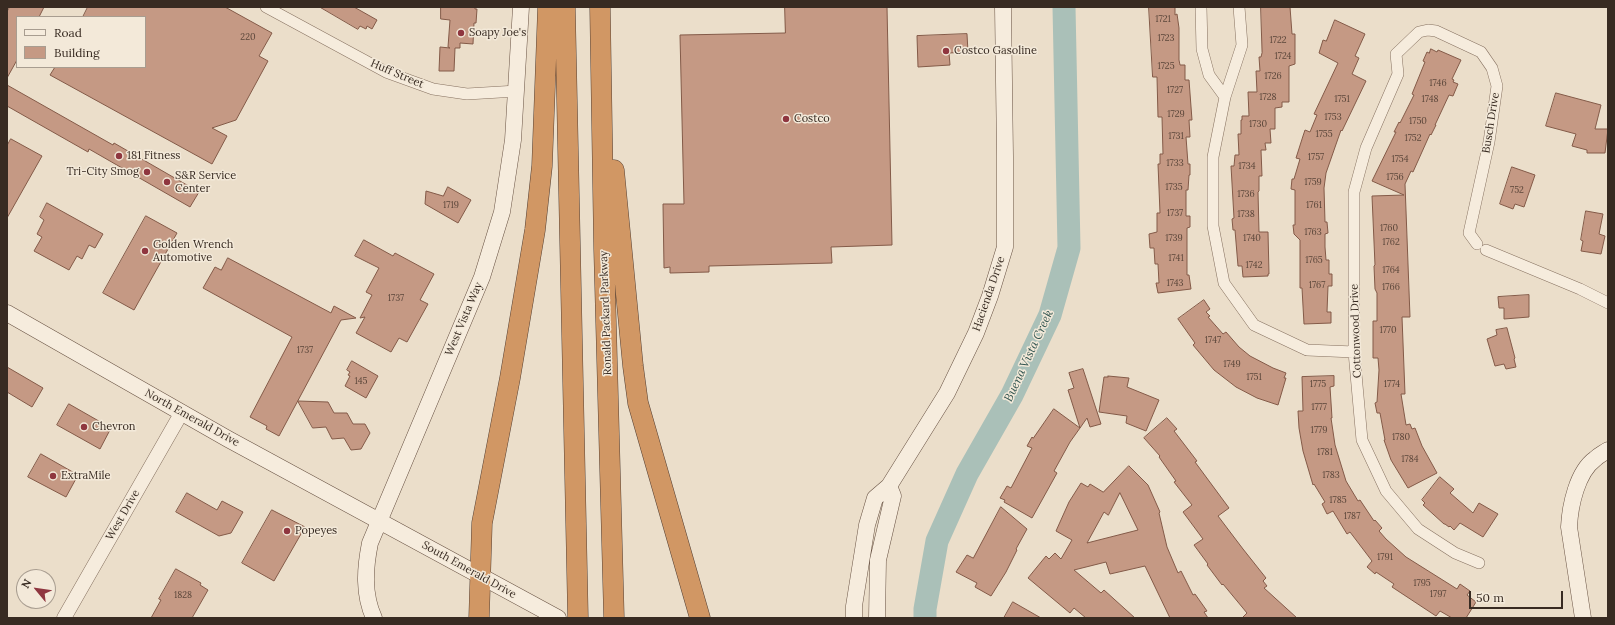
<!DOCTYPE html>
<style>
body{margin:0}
#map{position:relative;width:1615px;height:625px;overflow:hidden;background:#ebdeca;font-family:Lora,serif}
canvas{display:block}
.frame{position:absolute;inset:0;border:8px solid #382b22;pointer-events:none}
.legend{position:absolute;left:16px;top:16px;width:130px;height:52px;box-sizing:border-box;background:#f3e9d9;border:1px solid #a89d90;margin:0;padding:5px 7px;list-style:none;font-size:12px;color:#382b22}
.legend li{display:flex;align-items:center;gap:8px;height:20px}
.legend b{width:20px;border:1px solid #a89d90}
.north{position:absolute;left:16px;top:569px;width:40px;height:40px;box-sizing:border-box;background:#f3e9d9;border:1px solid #a89d90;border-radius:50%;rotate:299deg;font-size:11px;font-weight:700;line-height:16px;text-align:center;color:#382b22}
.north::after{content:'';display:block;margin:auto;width:14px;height:18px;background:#8f363f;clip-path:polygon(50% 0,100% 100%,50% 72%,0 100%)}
.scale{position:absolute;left:1469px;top:591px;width:94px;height:18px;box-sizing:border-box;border:2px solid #382b22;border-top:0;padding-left:5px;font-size:12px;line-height:14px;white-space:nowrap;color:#382b22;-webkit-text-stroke:3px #f3e9d9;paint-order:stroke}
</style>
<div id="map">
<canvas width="1615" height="625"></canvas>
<div class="frame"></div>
<ul class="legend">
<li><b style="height:5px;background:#f6ecdd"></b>Road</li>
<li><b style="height:11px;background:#c59984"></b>Building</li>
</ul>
<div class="north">N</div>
<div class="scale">50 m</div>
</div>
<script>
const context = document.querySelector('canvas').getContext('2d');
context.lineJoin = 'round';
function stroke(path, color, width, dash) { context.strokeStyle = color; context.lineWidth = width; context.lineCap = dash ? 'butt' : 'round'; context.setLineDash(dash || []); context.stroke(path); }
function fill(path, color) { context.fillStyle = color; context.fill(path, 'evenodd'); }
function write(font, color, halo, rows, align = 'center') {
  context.font = font + ' Lora,serif'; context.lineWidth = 3; context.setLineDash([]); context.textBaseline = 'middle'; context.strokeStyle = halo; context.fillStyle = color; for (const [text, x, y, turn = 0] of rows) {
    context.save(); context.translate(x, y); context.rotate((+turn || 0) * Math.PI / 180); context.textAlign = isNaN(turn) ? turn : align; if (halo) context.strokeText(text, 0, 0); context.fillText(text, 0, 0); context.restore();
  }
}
stroke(new Path2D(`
 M925 618V609L937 541 967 474 1012 395 1050 315 1069 248 1064 7`), '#aac0b8', 23);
const building = new Path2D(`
 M10 7H44L39 17H17V60L7 78V12Z
 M88 7H225L272 33 259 56 268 61 236 120 212 128 227 136 212 164 50 75 55 67H145V17H83Z
 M320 7H354L377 20 372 29 367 26 366 29 360 26 358 29Z
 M441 7H475V9H477L476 23H474L473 44 460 43V48H455L454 71H439L440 47 450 48 448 47 450 20 441 19Z
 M785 7H887L892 245 831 247 832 263 709 266V272L670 273V267L664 268 663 204H684L680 35 785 33Z
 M1149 7H1175V15L1177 14 1179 28V60L1180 65H1185V80H1189L1192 120H1189L1190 137H1186L1188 164H1190V175H1189L1188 190H1186V216H1190V227L1187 228V275H1189L1191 289 1158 293 1156 283H1159L1158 264H1155L1154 248H1150L1149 234 1157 232V213H1160L1158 164H1160V154H1163L1162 117H1158L1157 77H1153Z
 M1261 7H1290L1292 34H1295V64L1289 66V102H1282V107L1275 108V129H1270L1271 143H1265L1266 150H1261L1262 176H1259V191L1258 192 1259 232H1268L1269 274H1268V276L1243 277 1242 266H1238L1235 230H1233L1232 219 1234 218 1231 166H1234L1235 155H1239L1238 134H1241V120H1242V116H1249L1248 92H1257L1256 71H1260L1259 57H1261L1262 53Z
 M1335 20 1365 34 1355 56 1359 58 1352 74 1366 81 1342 131 1341 130 1326 173 1324 188 1325 222H1327L1328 233 1325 234V247L1326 260H1329V274H1332V286H1328L1327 312H1331V323L1304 324 1302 288H1300V240L1294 234 1293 225H1295V190L1291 189 1292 179H1294L1300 159 1296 158 1303 136 1305 130 1310 132 1317 115 1314 114 1338 63 1319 53 1323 40 1326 41Z
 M967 34 968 52 949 53 950 65 918 67 917 36Z
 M1431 49 1437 52 1438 50 1461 60 1452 79 1454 80 1453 82 1458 84 1453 96 1449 95 1435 125H1436L1431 135 1430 134 1413 172 1411 171 1405 184 1410 317H1402L1405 394H1401L1406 425 1410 424 1412 429 1415 428 1422 446 1437 473 1408 488 1391 460 1384 440H1385L1380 413H1377L1375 403 1377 402 1379 370 1378 358H1373V321H1377V293L1375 289 1374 266 1375 265 1372 196 1404 195 1372 181 1396 132H1394L1399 122 1400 123 1414 95 1412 94 1425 62 1423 61 1427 52 1429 53Z
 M7 85 113 145 114 143 199 192 190 207 89 149 88 152 7 106Z
 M1556 93 1601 105 1595 129H1608L1605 153H1587V150L1572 146 1576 134 1546 126Z
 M11 139 42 156 7 218V146Z
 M1512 167 1535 175 1524 207 1515 204 1513 209 1500 204Z
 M448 187 471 200 458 223 425 204 426 191 443 196Z
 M47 203 103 234 95 248 89 245 82 259 77 256 69 270 34 251 42 237 37 234 44 220 40 217Z
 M1586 211 1603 214 1599 234 1605 236 1601 254 1581 251 1583 241 1581 240Z
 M146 216 177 233 134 310 103 293Z
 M364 240 393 256 395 253 434 274 420 300 428 304 407 342 399 338 391 352 356 333 365 317 360 318 372 295 366 292 379 268 355 256Z
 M228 258 331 313 334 306 356 318 341 320 279 436 266 429 267 426 250 417 292 337 203 288 215 267 221 270Z
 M1529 295V317L1504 319V308H1499L1498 297Z
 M1204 300 1210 309 1206 312 1210 316 1208 317 1223 334 1226 332 1239 347 1250 356 1273 368 1286 373 1284 378H1286L1278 405 1257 398 1236 387 1214 370 1193 345 1195 343 1178 319Z
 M1507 328 1515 358 1514 359 1516 367 1506 369 1504 364 1495 366 1487 339 1497 335 1496 330Z
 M352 361 378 376 366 398 345 386 350 376 348 375 350 372 347 370Z
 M7 367 43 388 32 407 7 392Z
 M1083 369 1101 424 1090 427 1087 418 1080 428 1068 390 1074 388 1069 373Z
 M1108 376 1129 378 1127 387 1159 400 1146 431 1126 423 1127 416 1099 412 1104 377H1108Z
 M1334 376V386L1330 387 1332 418H1331L1335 445 1346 481 1358 501 1360 500 1374 521 1375 520 1382 528 1379 531 1386 539 1406 557 1457 589 1460 584 1470 591 1467 595 1476 602 1466 618H1452L1440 611 1436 616 1392 587 1394 584 1376 572 1375 574 1367 567 1372 561 1350 532 1347 534 1333 511 1327 514 1322 504 1325 502 1314 484 1313 485 1303 451 1299 428 1298 411H1303L1302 377Z
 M298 401 328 402 334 413H347L353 424H365L370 433 361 449 351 450 344 438 332 439 326 427 313 428Z
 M69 404 111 428 100 449 57 425Z
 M1054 409 1080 428 1070 442 1054 471 1057 473 1032 518 1004 502 1005 500 1000 498 1007 486 1011 488 1032 448 1027 446 1032 437 1033 438Z
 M1167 418 1177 429 1174 431 1197 461 1195 462 1229 508 1218 516 1243 549 1266 578 1263 581 1267 586 1264 588 1297 618H1242L1247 613 1223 584 1222 585 1207 565 1208 564 1194 545 1203 539 1183 512 1192 505 1174 482 1176 481 1159 457 1160 456 1144 438Z
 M41 454 78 475 66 497 28 477Z
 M1129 466 1148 485 1160 512 1159 513 1167 547 1178 573 1181 571 1193 595 1195 594 1207 611 1204 612 1208 618H1170L1145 566 1110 574 1106 562 1074 570 1101 593 1104 590 1135 618H1086L1074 608 1070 613 1028 578 1046 556 1049 559 1055 553 1061 559 1072 540 1056 531 1069 502 1081 483 1088 487 1090 484 1103 492ZM1120 493 1138 530 1087 543 1104 512 1108 515Z
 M1440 477 1454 489 1450 493 1473 513 1479 503 1498 514 1483 537 1460 523 1454 530 1450 526 1449 527 1445 524H1444L1423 505 1425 503 1422 500Z
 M187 493 217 510 222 501 243 512 231 533 219 536 176 512Z
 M1001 507 1027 529 1016 549 1017 550 1006 572 991 596 975 587 977 583 956 572 967 555 973 558Z
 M272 510 305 527 274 581 242 563Z
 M176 569 201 583 200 585 208 590 192 618H151L161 600 159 599Z
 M1013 602 1041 618H1004Z`);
fill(building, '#c59984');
stroke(building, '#835a48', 1);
const minor = new Path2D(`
 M266 7 386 72 433 89 467 94 517 91
 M1201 7 1202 49 1209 75 1225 97
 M1239 7 1242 45 1225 97 1213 157V226L1224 283 1254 325 1307 350 1354 352
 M1477 244 1469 233 1489 142 1497 86 1492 68 1481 52 1436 31 1428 30 1419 32 1396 54 1398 74 1366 148 1354 192V352L1362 440 1386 491 1418 529 1455 553 1479 563
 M1486 250 1580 289 1608 303`);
const tertiary = new Path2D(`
 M64 618 182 412`);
const secondary = new Path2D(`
 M7 313 228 439 558 618
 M374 618C363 594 365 568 370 543L482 277 502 212 513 140 521 7
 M854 618V606L867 525 875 498 889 486 947 393 976 333 990 296 1005 247V156L1003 7
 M877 618 878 560 893 496 889 486
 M1583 618 1569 527C1570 506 1577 472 1595 459 1599 455 1604 453 1608 450`);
const motorway = new Path2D(`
 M565 7 578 618
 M600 7 604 249 614 618
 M614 170 633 366 638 403 700 618
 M479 618 482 523 510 378 535 230 542 166 548 7`);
stroke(minor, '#867160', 12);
stroke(tertiary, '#867160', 15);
stroke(secondary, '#685243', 17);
stroke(motorway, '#554034', 21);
stroke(minor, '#f6ecdd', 11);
stroke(tertiary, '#f6ecdd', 14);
stroke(secondary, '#f6ecdd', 16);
stroke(motorway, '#d19764', 20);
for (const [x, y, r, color] of [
 [461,33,4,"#8f363f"],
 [946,51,4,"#8f363f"],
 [786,119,4,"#8f363f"],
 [119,156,4,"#8f363f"],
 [147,172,4,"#8f363f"],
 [167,182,4,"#8f363f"],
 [145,251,4,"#8f363f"],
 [84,427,4,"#8f363f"],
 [53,476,4,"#8f363f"],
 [287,531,4,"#8f363f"]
]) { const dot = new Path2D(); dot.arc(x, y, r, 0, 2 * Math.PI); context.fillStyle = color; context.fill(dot); stroke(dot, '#f3e9d9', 1.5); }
write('9px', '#5b463a', null, [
 ["1721",1163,19],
 ["220",248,37],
 ["1723",1166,38],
 ["1722",1278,40],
 ["1724",1283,56],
 ["1725",1166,66],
 ["1726",1273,76],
 ["1746",1438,83],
 ["1727",1175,90],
 ["1728",1268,97],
 ["1751",1342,99],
 ["1748",1430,99],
 ["1729",1176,114],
 ["1753",1333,117],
 ["1750",1418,121],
 ["1730",1258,124],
 ["1755",1324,134],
 ["1731",1176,136],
 ["1752",1413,138],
 ["1757",1316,157],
 ["1754",1400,159],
 ["1733",1175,163],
 ["1734",1247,166],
 ["1756",1395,177],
 ["1759",1313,182],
 ["1735",1174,187],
 ["752",1517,190],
 ["1736",1246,194],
 ["1719",451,205],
 ["1761",1314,205],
 ["1737",1175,213],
 ["1738",1246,214],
 ["1760",1389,228],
 ["1763",1313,232],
 ["1739",1174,238],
 ["1740",1252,238],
 ["1762",1391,242],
 ["1741",1176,258],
 ["1765",1314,260],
 ["1742",1254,265],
 ["1764",1391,270],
 ["1743",1175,283],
 ["1767",1317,285],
 ["1766",1391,287],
 ["1737",396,298],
 ["1770",1388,330],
 ["1747",1213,340],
 ["1737",305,350],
 ["1749",1232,364],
 ["1751",1254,377],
 ["145",361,381],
 ["1775",1318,384],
 ["1774",1392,384],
 ["1777",1319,407],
 ["1779",1319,430],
 ["1780",1401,437],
 ["1781",1325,452],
 ["1784",1410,459],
 ["1783",1331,475],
 ["1785",1338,500],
 ["1787",1352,516],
 ["1791",1385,557],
 ["1795",1422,583],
 ["1797",1438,594],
 ["1828",183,595]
]);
write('11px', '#382b22', '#f3e9d9', [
 ["Soapy Joe's",469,33],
 ["Costco Gasoline",954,51],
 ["Costco",794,119],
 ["181 Fitness",127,156],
 ["Tri-City Smog",139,172,"right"],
 ["S&R Service",175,176],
 ["Center",175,189],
 ["Golden Wrench",153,245],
 ["Automotive",153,258],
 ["Chevron",92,427],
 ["ExtraMile",61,476],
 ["Popeyes",295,531]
], 'left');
write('11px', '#382b22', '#f3e9d9', [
 ["Huff Street",397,74,23],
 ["Busch Drive",1491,123,-81],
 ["Hacienda Drive",989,294,-71],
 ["Ronald Packard Parkway",606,313,-92],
 ["West Vista Way",464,319,-67],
 ["Cottonwood Drive",1356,331,-92],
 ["North Emerald Drive",192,418,29],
 ["West Drive",123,515,-60],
 ["South Emerald Drive",469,570,29]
]);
write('italic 12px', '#335651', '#f3e9d9', [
 ["Buena Vista Creek",1029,356,-65]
]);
</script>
